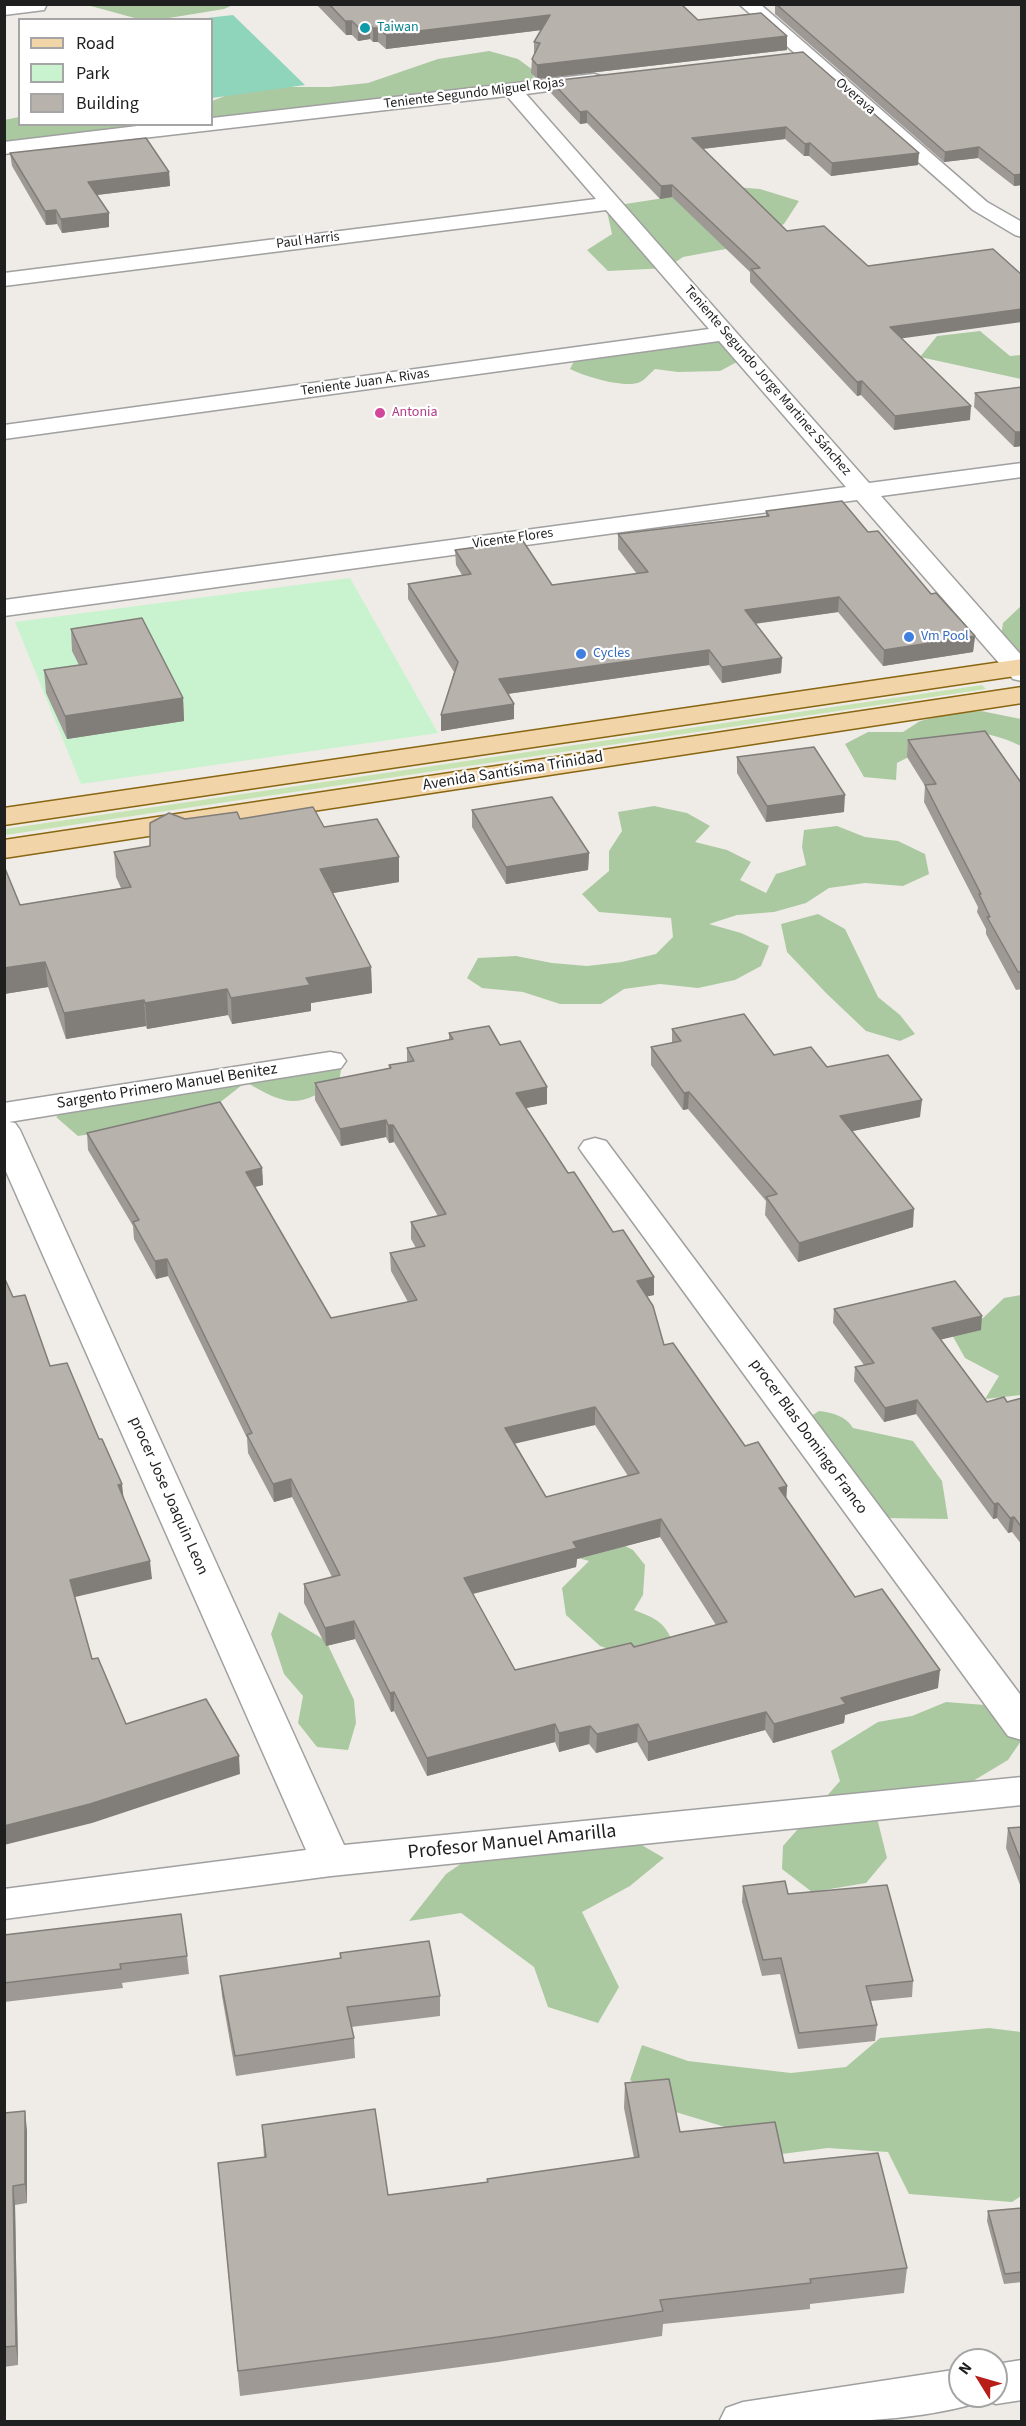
<!DOCTYPE html>
<meta charset="utf-8">
<style>
body{margin:0}
#map{position:relative;width:1026px;height:2426px;overflow:hidden;background:#efece7;font-family:"Source Sans 3",sans-serif}
canvas{display:block}
.frame{position:absolute;inset:0;border:6px solid #1f1f1f;pointer-events:none}
.legend{position:absolute;left:18px;top:18px;width:195px;height:108px;box-sizing:border-box;background:#fff;border:2px solid #a5a5a5;margin:0;padding:8px 10px;list-style:none;font-size:18px;color:#1f1f1f}
.legend li{display:flex;align-items:center;gap:12px;height:30px}
.legend b{width:30px;border:2px solid #a5a5a5}
.north{position:absolute;left:948px;top:2348px;width:60px;height:60px;box-sizing:border-box;background:#fff;border:2px solid #a5a5a5;border-radius:50%;rotate:307deg;font-size:16px;font-weight:700;line-height:24px;text-align:center;color:#1f1f1f}
.north::after{content:'';display:block;margin:auto;width:21px;height:27px;background:#b81d17;clip-path:polygon(50% 0,100% 100%,50% 72%,0 100%)}
</style>
<div id="map">
<canvas width="1026" height="2426"></canvas>
<div class="frame"></div>
<ul class="legend">
<li><b style="height:8px;background:#f1d5a9"></b>Road</li>
<li><b style="height:16px;background:#c9f3ce"></b>Park</li>
<li><b style="height:16px;background:#b8b2ad"></b>Building</li>
</ul>
<div class="north">N</div>
</div>
<script>
const context = document.querySelector('canvas').getContext('2d');
context.lineJoin = 'round';
function fill(path, color) { context.fillStyle = color; context.fill(path, 'evenodd'); }
function stroke(path, color, width, dash) { context.strokeStyle = color; context.lineWidth = width; context.lineCap = dash ? 'butt' : 'round'; context.setLineDash(dash || []); context.stroke(path); }
function write(font, color, halo, rows, align = 'center') {
  context.font = font + ' "Source Sans 3",sans-serif'; context.lineWidth = 4.5; context.setLineDash([]); context.textBaseline = 'middle'; context.strokeStyle = halo; context.fillStyle = color; for (const [text, x, y, turn = 0] of rows) {
    context.save(); context.translate(x, y); context.rotate((+turn || 0) * Math.PI / 180); context.textAlign = isNaN(turn) ? turn : align; if (halo) context.strokeText(text, 0, 0); context.fillText(text, 0, 0); context.restore();
  }
}
fill(new Path2D(`
 M982 685 986 689 5 835V829Z`), '#c8e3b3');
fill(new Path2D(`
 M87 5H233L224 9 163 19 142 20Z
 M489 51 518 59 533 70 534 83 497 99 409 105 5 148 4 120 19 117 20 124H212V101L248 87H329L368 83 438 59Z
 M735 187 760 189 799 201 784 224 731 248 683 257 667 268 608 271 587 250 612 234 606 207Z
 M980 331 1010 356 1021 355V379L920 357 937 336Z
 M718 336 735 350 737 362 720 371 678 372 655 369C650 373 645 380 640 382 625 389 584 376 570 369L578 353Z
 M1021 606V654L1000 644 1003 623Z
 M981 711 1021 719V746C968 720 945 739 897 763L896 780 864 777 845 744 868 732H903L920 721 949 714Z
 M654 806 687 813 710 826 695 842 727 850 751 862 740 880 766 893 776 874 806 865 802 847 804 830 837 826 865 837 898 841 925 854 929 874 903 886 865 883 829 888 806 903 774 912 737 915 709 924 741 933 769 946 761 966 735 980 698 988 660 984 624 989 601 1004H560L523 992 482 988 467 978 478 958 516 956 552 963 587 966 622 962 656 954 673 937 671 918 599 912 582 894 609 871V851L622 831 618 812Z
 M818 914 845 929 878 997 900 1015 915 1034 900 1041 866 1031 826 993 787 952 781 924Z
 M308 1055 343 1059 339 1081C299 1108 288 1107 246 1082L214 1107 110 1131 78 1136 56 1117 76 1102 213 1088Z
 M1021 1295V1395L985 1399 999 1376 965 1358 951 1333 983 1318 1004 1298Z
 M819 1411C831 1412 846 1416 853 1428L913 1441 942 1481 948 1519 884 1518 811 1416Z
 M596 1531 633 1550 645 1565 643 1595 634 1610C658 1619 666 1623 675 1648L644 1661 600 1646 566 1615 562 1588 589 1561 568 1555Z
 M279 1612 326 1641 354 1700 356 1723 348 1750 317 1747 298 1723 303 1696 284 1674 271 1634Z
 M946 1702 1011 1707 1021 1721V1741L1008 1760 953 1793 875 1810 887 1858 866 1883 812 1892 782 1869 783 1846 840 1781 831 1751 878 1722 912 1716Z
 M626 1836 664 1858 630 1886 582 1912 619 1987 598 2023 548 2007 534 1967 461 1913 409 1921 446 1874 481 1850Z
 M989 2028 1021 2032V2196L1012 2202 909 2194 888 2152 828 2148 774 2155 725 2127 669 2110 630 2080 642 2045 688 2061 791 2073 846 2067 880 2038Z`), '#abc9a0');
fill(new Path2D(`
 M350 578 438 733 81 784 15 622Z`), '#c9f3ce');
fill(new Path2D(`
 M233 15 305 85 212 98V20L198 19Z`), '#8ed5bc');
const street = new Path2D(`
 M4 4H45L46 6 44 10 4 15Z
 M739 4H760L987 202 1022 222V237L1015 235 973 210Z
 M594 74 601 76 604 80 601 84 526 94 869 483 1022 463V477L881 496 1022 656V681L1013 679 857 500 4 616V600L846 487 719 341 4 439V425L709 329 606 210 4 286V273L596 199 507 96 4 154V142L154 124H212V118Z
 M330 1052 341 1054 346 1061 341 1068 9 1122 15 1123 20 1130 344 1845 1022 1777V1805L331 1876 4 1919V1889L306 1850 4 1167V1103Z
 M595 1138 606 1141 1022 1697V1740L1008 1736 584 1155 579 1148 584 1141Z
 M1022 2360V2400L996 2404 979 2398 977 2403C899 2426 801 2422 719 2422L726 2408 743 2402 960 2369V2396H996V2364Z`);
const primary = new Path2D(`
 M1022 659V675L4 825V808Z
 M1022 687V703L4 858V840Z`);
stroke(street, '#a0a0a0', 3);
stroke(primary, '#896611', 3);
fill(street, '#fff');
fill(primary, '#f1d5a9');
fill(new Path2D(`
 M316 4H681L698 20 787 36V50L537 79 531 73 532 59 534 55V42L542 30 386 49 378 42H373L370 39 358 41 352 35H346Z
 M775 4H1022V185L1014 186 978 158 944 162 775 14Z
 M803 52 918 165 831 176 809 156H804L785 139 703 149 787 231 902 338 970 420 894 430 861 395 857 396 750 282V272L672 197 660 199 587 123 580 124 551 93V81Z
 M10 153 169 172 170 186 96 195 109 227 62 233 57 224 46 225 12 166Z
 M1022 387V446L1014 447 974 407 975 393Z
 M766 511 868 532 975 636 973 652 883 666 838 612 755 624 782 658 781 673 722 683 709 665 508 694 514 719 441 731V715L454 672 408 599V584L462 575 456 565 455 550 552 585 637 574 618 549V534L766 516Z
 M71 629 183 698 184 721 67 739 46 693 44 670 79 665 72 651Z
 M908 740 1022 784V989L1016 990 986 934V929L977 912 978 907 924 802 925 786 907 757Z
 M737 757 844 812 766 822 737 773Z
 M472 810 589 853 588 870 506 884 472 827Z
 M185 819H240L324 827 399 857V882L333 893 371 967 372 993 311 1003V1011L232 1024 228 1015 147 1029 146 1026 66 1039 48 987 4 994V866L20 905 121 888 116 877 114 852 150 846Z
 M672 1029 774 1055 827 1067 920 1117 852 1131 913 1227 798 1262 765 1215 766 1201 688 1109 683 1110 651 1065V1047L672 1043Z
 M449 1033 500 1045 547 1104 526 1108 568 1173 654 1295 647 1296 664 1345 745 1446 787 1486 786 1498 855 1597 938 1688 845 1715 844 1723 773 1743 765 1730 648 1761 637 1742 596 1753 589 1744 559 1752 555 1742 427 1776 394 1711 391 1712 355 1639 326 1646 304 1603V1584L332 1577 292 1497 274 1502 248 1453 247 1438 168 1276 156 1279 134 1239 133 1226 88 1150 87 1133 262 1168 263 1185 254 1187 331 1318 408 1302 391 1271 390 1253 416 1248 411 1239V1222L438 1216 394 1142 389 1143 386 1137 341 1146 315 1100V1083L390 1069 389 1065 407 1062V1048L449 1040ZM595 1425 628 1476 546 1497 515 1443ZM660 1537 716 1625 634 1647 515 1670 473 1594 576 1567 577 1559Z
 M834 1309 981 1330 941 1339 987 1402H1007L1022 1398V1545L1012 1532 1008 1533 997 1518 993 1519 916 1414 884 1422 854 1381 855 1367 864 1365 833 1323Z
 M1022 1827V1890L1006 1848 1008 1828Z
 M743 1886 788 1894 913 1981 912 1997 871 2001 877 2025 875 2041 798 2049 780 1974 762 1976 742 1902Z
 M4 1935 187 1956 189 1974 122 1983 123 1988 4 2002Z
 M340 1953 440 1996V2016L351 2027 354 2038 355 2058 236 2076 222 1996 220 1976 341 1959Z
 M625 2083 680 2132 784 2163 907 2268 904 2293 810 2304V2309L663 2324 662 2336 498 2362 240 2396 218 2163 264 2157 262 2125 388 2195 487 2182V2179L634 2158 624 2108Z
 M4 2113 27 2130V2203L15 2205 18 2365 4 2367Z
 M1022 2208V2282L1004 2284 987 2221 988 2211Z`), '#9e9995');
fill(new Path2D(`
 M550 15V29L386 49V35Z
 M345 21H352V35H346Z
 M370 25V39L358 41V27Z
 M373 28H378V42H373Z
 M787 36V50L537 79V65Z
 M587 111V123L580 124V112Z
 M786 127 785 139 692 150V138Z
 M810 143 809 156H804L805 144Z
 M979 147 978 158 944 162 945 152Z
 M919 153 918 165 831 176 832 163Z
 M169 172 170 186 89 196 88 182Z
 M1022 174V185L1014 186V175Z
 M672 185V197L660 199 661 186Z
 M56 210 57 224 46 225 45 211Z
 M109 213V227L62 233 61 219Z
 M1022 309V322L890 340V327Z
 M862 381 861 395 857 396V382Z
 M971 406 970 420 894 430 895 416Z
 M1015 432H1022V446L1014 447Z
 M839 597 838 612 744 625 745 610Z
 M975 636 973 652 883 666 884 650Z
 M709 650V665L499 695V679Z
 M782 658 781 673 722 683V667Z
 M183 698 184 721 67 739 65 716Z
 M514 704V719L441 731V715Z
 M845 795 844 812 766 822 767 806Z
 M589 853 588 870 506 884V867Z
 M399 857V882L321 895 320 869Z
 M45 962 48 987 4 994V968Z
 M371 967 372 993 311 1003V1011L232 1024 231 998 306 978Z
 M227 989 228 1015 147 1029 145 1003Z
 M144 1000 146 1026 66 1039 64 1013Z
 M547 1087V1104L516 1110V1093Z
 M689 1092 688 1109 683 1110 684 1093Z
 M922 1100 920 1117 839 1134 840 1116Z
 M386 1120V1137L341 1146 340 1129Z
 M388 1125H393L394 1142 389 1143Z
 M262 1168 263 1185 246 1189V1172Z
 M914 1209 913 1227 798 1262 799 1243Z
 M167 1259 168 1276 156 1279 155 1261Z
 M654 1277V1295L636 1299 637 1281Z
 M982 1316 981 1330 931 1342 932 1328Z
 M917 1400 916 1414 884 1422 885 1408Z
 M595 1407V1425L505 1446V1428Z
 M291 1479 292 1497 274 1502 273 1484Z
 M122 1484 124 1502 118 1485Z
 M787 1486 786 1504 779 1488Z
 M998 1503 997 1518 993 1519 994 1504Z
 M1014 1517 1012 1532 1008 1533 1010 1518Z
 M661 1519 660 1537 577 1559 576 1567 464 1596V1578L573 1542Z
 M150 1561 152 1579 71 1598 70 1580Z
 M354 1621 355 1639 326 1646 325 1628Z
 M940 1670 938 1688 845 1715 844 1723 773 1743 774 1724 841 1698Z
 M394 1692V1711L391 1712 390 1693Z
 M766 1712 765 1730 648 1761V1742Z
 M555 1724V1742L427 1776V1758Z
 M638 1724 637 1742 596 1753 597 1734Z
 M590 1726 589 1744 559 1752V1733Z
 M239 1756 240 1774 92 1823 4 1845V1826Z
 M25 2111 27 2130V2203L25 2184Z
 M13 2186 15 2205 18 2365 16 2346Z`), '#817d79');
const building = new Path2D(`
 M329 4H681L698 20 761 13 787 36 537 65 532 59 540 43 534 42 550 15 386 35 378 28H373L370 25 358 27 352 21H345Z
 M776 4H1022V174L1014 175 979 147 945 152Z
 M803 52 919 153 832 163 810 143 805 144 786 127 692 138 787 231 824 226 868 266 993 249 1022 275V309L890 327 971 406 895 416 862 381 857 382 751 269 760 268 672 185 661 186 587 111 580 112 551 81Z
 M146 138 169 172 88 182 109 213 61 219 56 210 45 211 10 153Z
 M1022 387V432H1015L975 393Z
 M842 501 868 532 878 531 931 594 936 593 975 636 884 650 839 597 745 610 782 658 722 667 709 650 499 679 514 704 441 715 458 662 408 584 471 574 455 550 523 541 552 585 648 572 618 534 769 516 766 511Z
 M142 618 183 698 65 716 44 670 87 664 71 629Z
 M985 731 1022 784V972H1018L987 917H990L979 894H981L925 785 936 784 908 740Z
 M814 747 845 795 767 806 737 757Z
 M552 797 589 853 506 867 472 810Z
 M313 807 324 827 377 819 399 857 320 869 371 967 306 978 310 985 231 998 227 989 145 1003 144 1000 64 1013 45 962 4 968V866L20 905 131 887 114 852 150 846V823L169 813 185 819 237 812 240 819Z
 M744 1014 774 1055 811 1047 827 1067 888 1055 922 1100 840 1116 914 1209 799 1243 766 1197 777 1194 689 1092 684 1093 651 1047 681 1041 672 1029Z
 M489 1026 500 1045 520 1041 547 1087 516 1093 568 1173 574 1172 613 1232 623 1230 654 1277 637 1281 653 1306 664 1345 673 1343 745 1446 758 1442 787 1486 779 1488 855 1597 882 1589 940 1670 841 1698 846 1704 774 1724 766 1712 648 1742 638 1724 597 1734 590 1726 559 1733 555 1724 427 1758 394 1692 390 1693 354 1621 325 1628 304 1584 340 1575 291 1479 273 1484 247 1435 252 1433 167 1259 155 1261 133 1222 139 1220 87 1133 220 1102 262 1168 246 1172 331 1318 417 1300 390 1253 425 1246 411 1222 446 1214 393 1125H388L386 1120 340 1129 315 1083 391 1068 389 1065 414 1061 407 1048 453 1039 449 1033ZM595 1407 639 1473 546 1497 505 1428ZM661 1519 727 1622 634 1647 631 1643 515 1670 464 1578 577 1548 573 1542Z
 M4 1277 13 1297 25 1295 50 1366 67 1363 99 1439H102L122 1484 118 1485 150 1561 70 1580 92 1659 98 1658 126 1724 206 1699 239 1756 90 1804 4 1826Z
 M955 1281 982 1316 932 1328 987 1402 1004 1397 1007 1402 1022 1398V1528L1014 1517 1010 1518 998 1503 994 1504 917 1400 885 1408 855 1367 874 1363 834 1309Z
 M1022 1827V1864L1008 1828Z
 M785 1881 788 1894 887 1885 913 1981 866 1986 877 2025 799 2033 781 1958 763 1960 743 1886Z
 M181 1914 187 1956 120 1964 121 1969 4 1983V1935Z
 M429 1941 440 1996 347 2007 354 2038 235 2056 220 1976 341 1958 340 1953Z
 M669 2079 680 2132 775 2122 784 2163 878 2153 907 2268 810 2279 811 2283 660 2300 663 2311 498 2337 238 2371 218 2163 266 2157 262 2125 375 2109 388 2195 488 2182 487 2179 639 2157 625 2083Z
 M25 2111V2184L13 2186 16 2346 4 2347V2113Z
 M1022 2208V2272L1005 2274 988 2211Z`);
fill(building, '#b8b2ad');
stroke(building, '#817d79', 1.5);
for (const [x, y, r, color] of [
 [365,28,6,"#0f9aa8"],
 [380,413,6,"#d1479c"],
 [909,637,6,"#3f7fe0"],
 [581,654,6,"#3f7fe0"]
]) { const dot = new Path2D(); dot.arc(x, y, r, 0, 2 * Math.PI); context.fillStyle = color; context.fill(dot); stroke(dot, '#fff', 2); }
write('14px', '#0d838f', '#fff', [
 ["Taiwan",377,28]
], 'left');
write('14px', '#1f1f1f', '#fff', [
 ["Teniente Segundo Miguel Rojas",474,94,-7],
 ["Overava",855,97,41],
 ["Paul Harris",308,241,-7],
 ["Teniente Segundo Jorge Martinez Sánchez",767,381,49],
 ["Teniente Juan A. Rivas",365,383,-8],
 ["Vicente Flores",513,539,-8]
]);
write('14px', '#b23c85', '#fff', [
 ["Antonia",392,413]
], 'left');
write('14px', '#366cbe', '#fff', [
 ["Vm Pool",921,637],
 ["Cycles",593,654]
], 'left');
write('16px', '#1f1f1f', '#fff', [
 ["Avenida Santísima Trinidad",513,772,-9],
 ["Sargento Primero Manuel Benitez",167,1087,-9],
 ["procer Blas Domingo Franco",808,1437,54],
 ["procer Jose Joaquin Leon",168,1496,66]
]);
write('20px', '#1f1f1f', '#fff', [
 ["Profesor Manuel Amarilla",512,1843,-6]
]);
</script>
